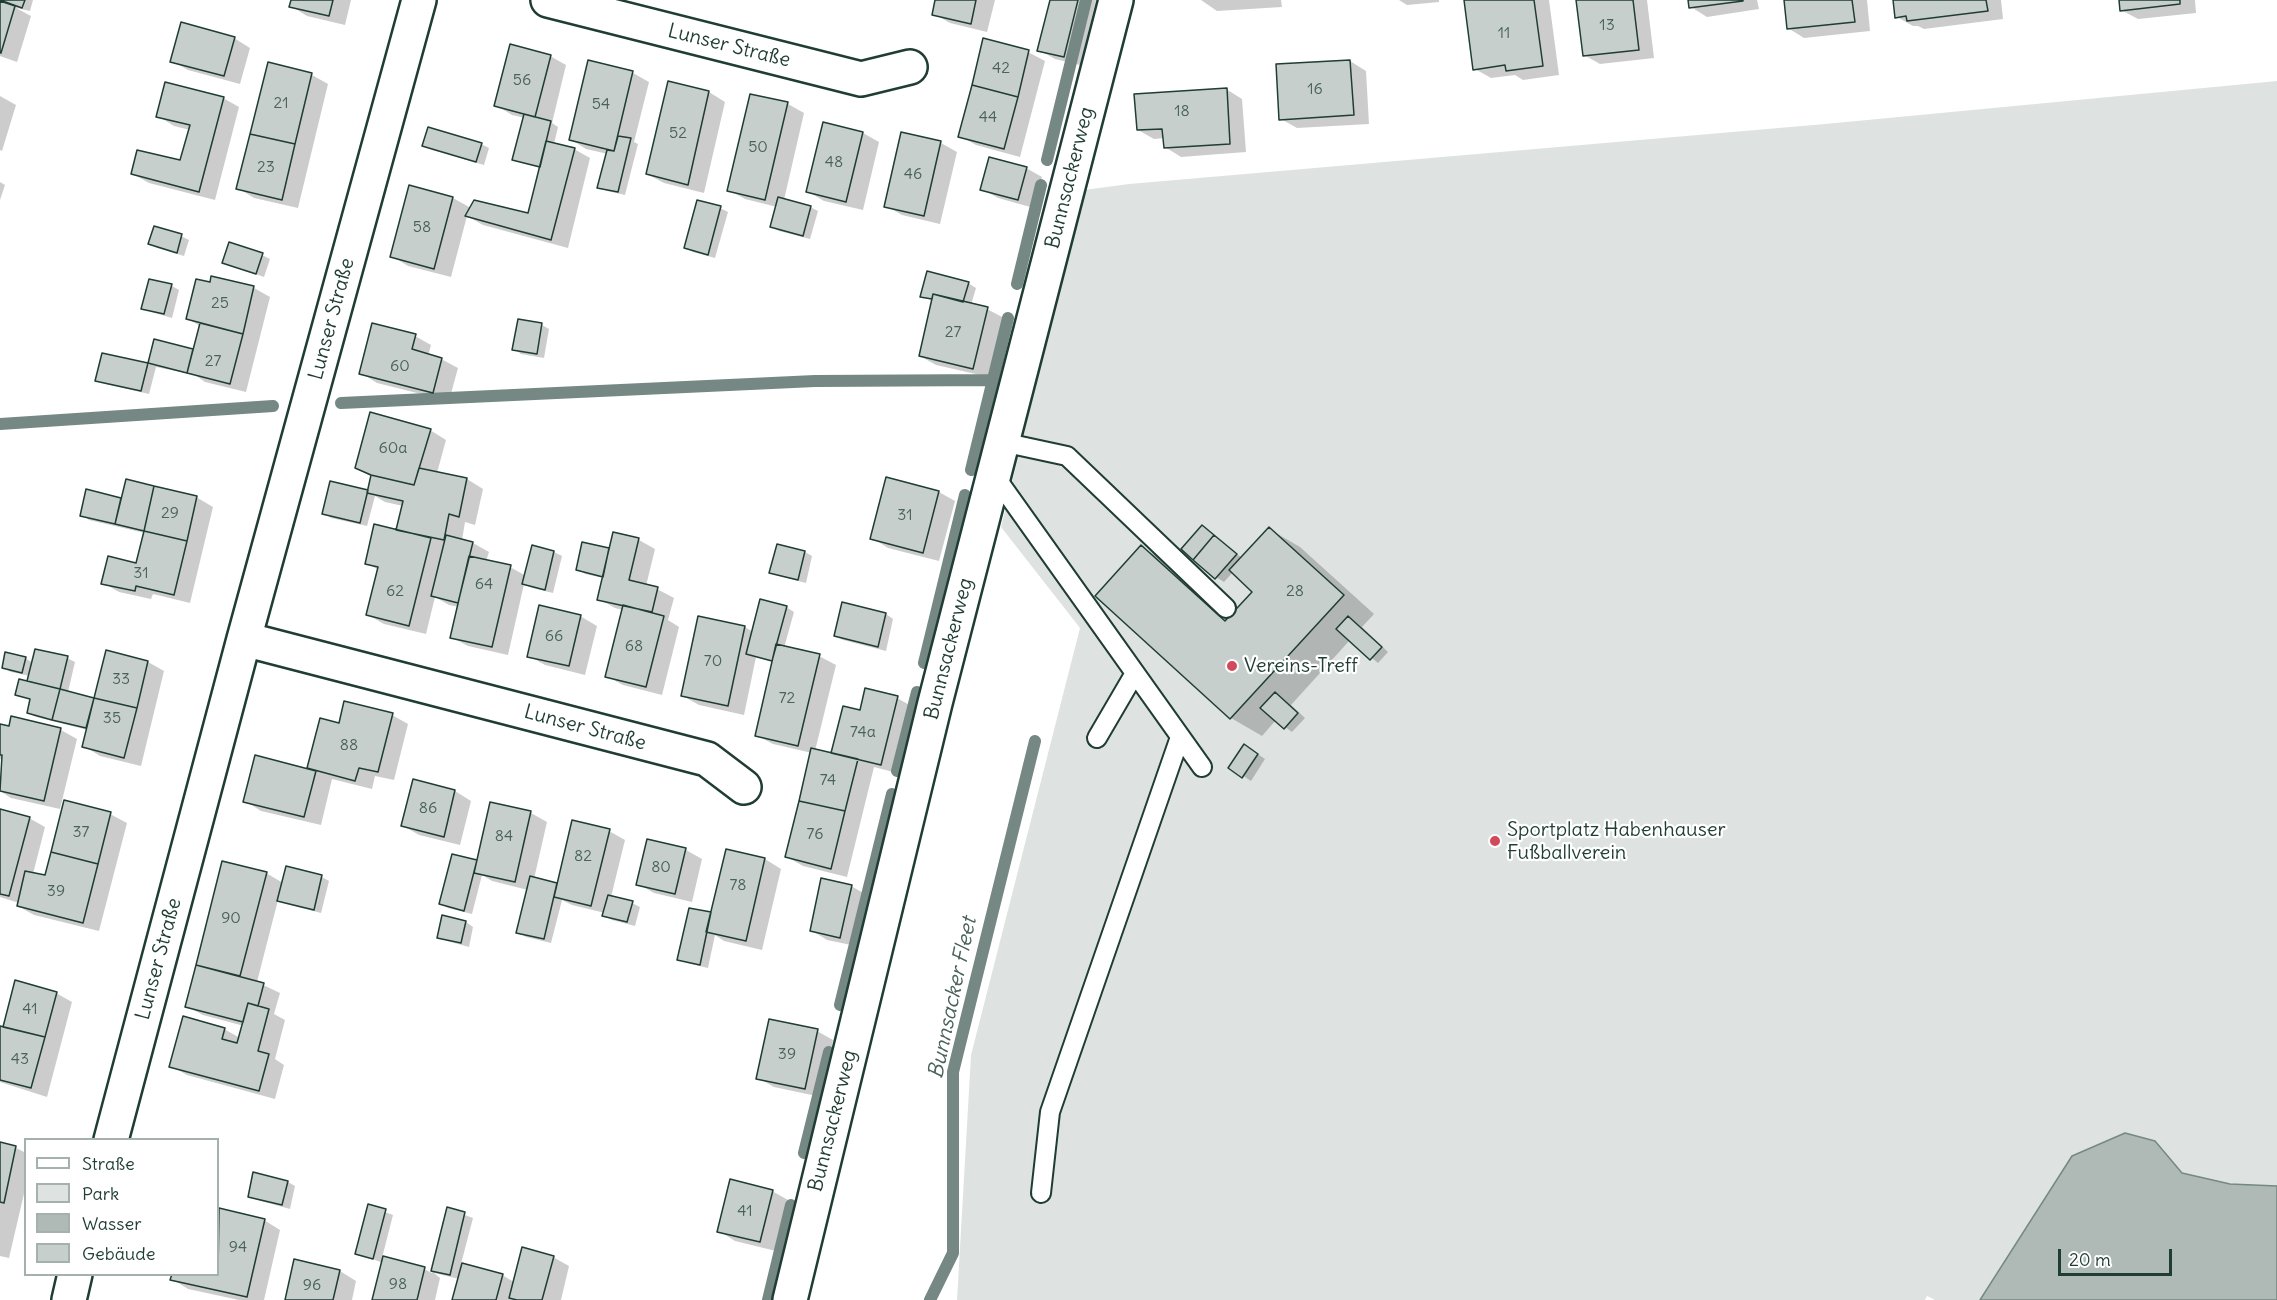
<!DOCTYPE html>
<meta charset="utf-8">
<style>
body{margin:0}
#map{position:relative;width:2277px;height:1300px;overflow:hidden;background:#fff;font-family:Delius,sans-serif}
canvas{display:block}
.legend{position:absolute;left:24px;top:1138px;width:195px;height:138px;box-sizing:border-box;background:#fff;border:2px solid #a5b1ae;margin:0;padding:8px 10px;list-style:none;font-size:18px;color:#1f3d34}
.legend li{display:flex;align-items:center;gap:12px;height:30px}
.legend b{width:30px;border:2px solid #a5b1ae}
.scale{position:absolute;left:2058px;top:1249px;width:114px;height:27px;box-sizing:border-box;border:3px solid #1f3d34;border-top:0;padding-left:8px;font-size:18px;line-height:21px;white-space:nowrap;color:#1f3d34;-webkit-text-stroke:4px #fff;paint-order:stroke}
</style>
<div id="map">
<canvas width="2277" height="1300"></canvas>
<ul class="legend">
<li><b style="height:8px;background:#fff"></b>Straße</li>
<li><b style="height:16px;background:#dee3e2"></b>Park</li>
<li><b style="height:16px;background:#afbab7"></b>Wasser</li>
<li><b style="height:16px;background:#c7cfcc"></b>Gebäude</li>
</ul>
<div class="scale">20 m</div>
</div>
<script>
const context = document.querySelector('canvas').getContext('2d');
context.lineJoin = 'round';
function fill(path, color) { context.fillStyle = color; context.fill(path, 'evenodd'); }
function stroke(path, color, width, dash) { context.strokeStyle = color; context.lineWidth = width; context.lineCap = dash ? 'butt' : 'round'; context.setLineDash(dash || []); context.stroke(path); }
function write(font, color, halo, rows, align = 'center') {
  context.font = font + ' Delius,sans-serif'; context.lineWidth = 4.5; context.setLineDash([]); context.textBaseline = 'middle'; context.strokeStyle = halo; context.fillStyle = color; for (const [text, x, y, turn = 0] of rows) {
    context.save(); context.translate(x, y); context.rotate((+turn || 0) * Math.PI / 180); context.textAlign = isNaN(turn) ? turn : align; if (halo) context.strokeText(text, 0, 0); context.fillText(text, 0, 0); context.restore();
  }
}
fill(new Path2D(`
 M2277 81V1186L2230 1184 2182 1173 2155 1141 2072 1156 1980 1300H1935L1927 1296 1925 1300H957L971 1055 1080 628 1001 527 1084 190 1129 184 1825 124Z`), '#dee3e2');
const water = new Path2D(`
 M2125 1133 2155 1141 2182 1173 2230 1184 2277 1186V1300H1980L2072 1156Z`);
fill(water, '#afbab7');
stroke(water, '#758883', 1.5);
fill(new Path2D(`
 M0 0H33L30 11 16 8 31 16 17 62 0 56Z
 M293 0H351L345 25 307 16 291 6Z
 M937 0H995L987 32 950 23 934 14Z
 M1051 0H1096L1080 65 1055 59 1039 50Z
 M1201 0H1281L1282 7 1217 11Z
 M1399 0H1439V2L1407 5Z
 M1466 0H1549L1559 75 1523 80 1515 75 1491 78 1475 69Z
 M1577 0H1647L1654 58 1600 64 1584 55Z
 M1689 0H1757L1759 9 1707 17 1691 7Z
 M1785 0H1867L1870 31 1804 38 1788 28Z
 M1895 0H2001L2003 19 1924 29 1918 26H1913L1897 17Z
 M2120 0H2195L2196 13 2138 19 2121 10Z
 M234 38 250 48 240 84 188 70 172 61Z
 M1028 52 1045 61 1020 157 976 145 960 136Z
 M550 56 566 65 552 123 558 127 554 144 574 149 590 158 568 248 483 225 467 216 451 277 408 266 392 256 453 198 471 208 529 215 541 168 522 163 514 159 525 118 512 115 496 105Z
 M1350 61 1366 71 1369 124 1297 128 1281 119Z
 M269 64 312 75 328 84 298 208 254 198 238 188Z
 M633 73 649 82 634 142 638 144 625 195 607 191 599 187 608 154 586 149 570 139Z
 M669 83 709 92 725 102 704 193 664 183 647 174Z
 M1226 89 1242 99 1246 152 1181 157 1165 147V138L1154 139 1138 130Z
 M0 96 16 105 2 151 0 150Z
 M223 98 239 107 215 200 149 183 133 174 182 162 190 130 174 126 158 116Z
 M788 104 804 113 784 200 810 207 818 211 810 239 779 231 771 226 777 207 745 199 729 190Z
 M863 133 879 142 863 210 824 201 807 191Z
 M941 143 957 152 940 224 902 215 886 206Z
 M481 144 489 148 484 165 432 150 424 146Z
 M1026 168 1042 177 1034 208 998 198 982 189Z
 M0 182 5 185 0 200Z
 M720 208 728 212 715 258 693 252 685 247Z
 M181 236 189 240 184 256 157 248 150 244Z
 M262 255 270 259 264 277 224 263Z
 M213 277 254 288 270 297 246 392 205 382 195 375 156 367 149 394 105 384 97 380 103 354 149 365 155 340 194 351 200 326 188 319 211 284Z
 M150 281 172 286 179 290 172 318 151 312 143 308Z
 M968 283 976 288 971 305 987 309 1004 318 989 377 936 365 920 356 933 301 922 296Z
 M542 325 549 329 544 358 521 354 514 349Z
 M415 336 431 345 428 356 441 359 458 368 449 401 377 383 361 373Z
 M430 430 446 440 437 473 467 479 483 489 475 525 465 522 462 540 473 543 489 552 486 561 510 567 526 576 533 547 554 552 562 556 553 593 532 588 524 584 508 655 468 646 451 637 459 607 449 605 435 597 426 634 384 624 368 615 379 570 366 563 397 531 403 506 385 502 375 496 367 526 331 518 324 513 369 492 372 477 356 468Z
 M87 491 122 499 196 497 213 507 190 603 153 594 151 599 119 592 103 583 137 564 145 533 89 520 82 515Z
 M939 492 955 501 939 561 888 548 872 538Z
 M1202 527 1242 558 1269 529 1300 547 1374 614 1362 627 1388 652 1378 663 1350 640 1291 705 1305 718 1292 732 1276 720 1262 736 1231 718 1097 596 1141 547 1172 565 1230 617 1254 592 1233 572 1224 582 1216 577Z
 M614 534 639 540 655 549 646 586 657 589 674 598 668 620 679 627 662 695 623 685 606 676 623 610 615 608 599 599 604 578 585 574 578 569 584 544 610 550Z
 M805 552 812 556 806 583 779 576 771 572Z
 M843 604 886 614 893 619 886 651 843 640 835 636Z
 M786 607 794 612 784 648 819 656 836 665 815 751 833 755 861 712 897 698 913 707 897 773 874 767 847 877 803 866 787 857 812 753 773 744 756 735 773 662 756 657 744 715 699 705 683 696 745 627 753 632Z
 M580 616 597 626 585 675 545 665 529 656Z
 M25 658 33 663 67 658 75 662 68 692 95 699 148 662 164 671 141 766 100 756 84 746 88 730 36 717 28 713 31 700 17 694 28 683 30 676 11 672 3 668Z
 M392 715 408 724 394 780 375 776 372 789 332 779 321 825 261 811 245 801 308 770 321 720 340 725Z
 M12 718 61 730 77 739 60 809 11 798 0 791 2 760 0 759V726L10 728Z
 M1252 750 1265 759 1251 781 1230 767Z
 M414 781 455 791 471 801 460 845 419 835 402 825Z
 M491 804 531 813 547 822 534 879 558 885 609 831 625 840 611 897 632 903 640 907 635 926 612 920 604 915 605 913 572 905 562 900 551 943 526 937 518 932 528 890 492 881 482 875 472 914 448 908 441 904 453 856 478 862Z
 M0 810 29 818 45 827 33 874 46 877 110 814 127 823 99 931 34 915 18 906 19 903 0 897Z
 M648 841 686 850 702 859 692 902 654 893 638 884Z
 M765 859 781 869 762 950 724 941 715 935 708 968 687 963 679 959 712 914Z
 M223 863 266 873 283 883 287 868 322 877 329 881 321 913 286 904 278 900 257 982 280 993 274 1014 285 1020 275 1059 284 1065 275 1099 187 1075 171 1066 224 1029 240 1038 244 1026 203 1015 186 1006Z
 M851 886 867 895 856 946 827 940 811 930Z
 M466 922 473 927 469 947 447 941 439 937Z
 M56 993 72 1002 47 1097 0 1082V1027L4 1028Z
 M817 1031 833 1040 821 1097 774 1087 758 1078Z
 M0 1144 16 1148 26 1153V1185L9 1258 0 1256Z
 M288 1182 295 1186 290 1209 257 1200 249 1196Z
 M772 1191 788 1200 776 1251 735 1241 719 1231Z
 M369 1206 393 1215 382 1258 424 1269 432 1273 448 1209 473 1218 461 1264 502 1275 514 1282 553 1257 569 1266 561 1300H454L459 1279 434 1273 440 1278 435 1300H373L383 1263 357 1253Z
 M220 1210 264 1220 280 1230 264 1300H239L188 1289 172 1279 218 1274V1220Z
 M295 1261 340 1271 356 1281 352 1300H286Z`), '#0003');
stroke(new Path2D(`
 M1047 160 1086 0
 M1017 284 1041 185
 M341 403 815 381 993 380
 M0 424 273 406
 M971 470 1008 318
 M924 663 965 495
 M897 771 917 692
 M840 1005 892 794
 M804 1153 829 1052
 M768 1300 791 1205
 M930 1300 953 1253V1072L1035 741`), '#758883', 12);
const building = new Path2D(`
 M0 0H25L22 8Z
 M291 0H333L329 16 289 7Z
 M935 0H976L971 24 932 15Z
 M1050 0H1078L1064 57 1037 51Z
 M1464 0H1534L1543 66 1506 71 1505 65 1473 70Z
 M1576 0H1633L1639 50 1583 56Z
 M1688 0H1743V1L1689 8Z
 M1784 0H1852L1855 22 1787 29Z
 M1893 0H1986L1988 11 1907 21 1906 16 1895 18Z
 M2119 0H2180V4L2120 11Z
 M0 1 15 6 1 53H0Z
 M181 22 235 37 224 76 170 62Z
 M983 38 1029 50 1018 97 972 85Z
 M510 44 551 55 535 117 494 106Z
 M588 60 633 71 614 151 569 140Z
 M1350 60 1354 115 1279 120 1276 64Z
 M268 62 312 73 295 144 250 134Z
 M668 81 709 91 688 185 646 174Z
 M165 82 224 97 199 192 131 174 137 150 180 160 190 125 156 117Z
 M972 85 1018 97 1004 149 958 137Z
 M1227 88 1230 144 1164 148 1162 129 1137 130 1134 94Z
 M750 94 788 102 765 200 727 191Z
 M524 114 551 121 540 167 512 160Z
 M823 122 863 132 846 202 806 192Z
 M428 127 482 143 476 162 422 146Z
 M901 132 941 141 924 216 884 207Z
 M250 134 295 144 282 200 236 189Z
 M618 136 631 138 618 192 597 188 607 150 614 151Z
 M546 141 575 148 551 240 465 216 474 200 528 213Z
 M989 157 1027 167 1018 200 980 190Z
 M409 185 453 197 434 269 390 257Z
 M778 197 811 206 803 236 770 227Z
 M697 200 721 206 708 255 684 248Z
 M154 226 182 234 177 253 148 244Z
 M229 242 263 253 256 274 222 263Z
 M927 271 969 282 963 302 933 294 932 299 920 297Z
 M211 276 254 286 243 334 186 319 196 279 210 282Z
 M149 279 172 284 164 314 141 309Z
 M933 294 988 307 973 369 919 356Z
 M518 319 542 323 537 354 512 350Z
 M200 323 243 334 230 384 187 373Z
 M372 323 416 334 412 349 442 358 433 393 359 374Z
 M154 339 193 349 187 373 148 363Z
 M102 353 148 363 141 391 95 381Z
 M370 412 431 429 414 485 371 475 355 468Z
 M419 468 467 478 459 517 449 514 444 540 396 530 403 501 367 493 371 475 414 485Z
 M886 477 939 491 923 553 870 539Z
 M126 479 154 486 144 531 115 524Z
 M330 481 368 490 360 523 322 514Z
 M154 486 197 496 187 541 144 531Z
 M86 489 121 498 115 524 80 516Z
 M374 524 431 538 409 626 366 615 378 567 365 564Z
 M1202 525 1214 535 1193 560 1181 549Z
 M1269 527 1344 595 1230 719 1095 596 1141 545 1225 621 1252 592 1229 570Z
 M144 531 187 541 174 595 136 586 135 591 101 584 108 556 136 563Z
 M613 532 639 538 629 580 658 587 652 612 597 600Z
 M446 535 473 542 458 603 431 596Z
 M1214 535 1237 554 1215 579 1193 560Z
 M582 542 609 548 603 577 576 570Z
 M777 544 805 551 798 580 769 573Z
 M532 545 554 551 545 590 522 584Z
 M469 556 511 565 492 647 450 638Z
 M760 599 787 606 772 661 746 654Z
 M842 602 886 613 878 647 834 636Z
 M539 605 581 615 569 666 527 657Z
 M623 605 664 616 646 687 605 677Z
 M698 616 745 626 728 706 681 696Z
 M1348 616 1382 647 1370 660 1336 629Z
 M776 644 820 654 798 746 755 736Z
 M35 649 68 656 60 689 27 681Z
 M106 650 148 661 137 708 94 698Z
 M5 652 26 657 22 673 2 668Z
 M19 679 60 689 52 720 27 713 30 699 15 695Z
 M865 688 898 696 881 765 831 753 843 706 860 710Z
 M60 689 94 698 86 728 52 720Z
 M1275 692 1298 713 1284 729 1260 708Z
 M94 698 137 708 124 758 82 747Z
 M344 701 393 713 378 772 359 768 355 781 307 768 320 718 339 723Z
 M11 716 61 728 44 801 0 791 2 755H0V724L9 726Z
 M1244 744 1258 754 1242 778 1228 768Z
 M811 748 858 759 845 811 799 801Z
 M255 755 316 771 304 817 243 802Z
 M413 779 455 790 444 837 401 826Z
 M64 800 111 812 98 864 51 852Z
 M799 801 845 811 831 869 785 857Z
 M490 802 531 811 515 882 474 873Z
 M0 809 30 817 9 896 0 894Z
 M572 820 610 829 591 906 554 897Z
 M647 839 686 848 675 894 636 885Z
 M726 849 765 858 746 941 706 932Z
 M51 852 98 864 83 923 17 906 25 871 45 875Z
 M452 854 477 860 464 911 439 904Z
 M222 861 267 872 240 976 196 965Z
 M286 866 322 875 314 910 277 901Z
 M530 876 557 883 544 939 516 933Z
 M821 878 852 885 840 938 810 931Z
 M608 895 633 901 627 922 602 916Z
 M689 908 711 912 700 965 677 960Z
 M442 915 466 921 461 943 437 938Z
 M196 965 264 983 258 1006 248 1003 243 1022 185 1007Z
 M15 980 57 992 45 1037 3 1027Z
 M248 1003 269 1009 258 1051 269 1054 259 1091 169 1067 183 1016 225 1028 222 1039 237 1043Z
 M769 1019 818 1029 805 1089 756 1079Z
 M0 1026 45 1037 31 1088 0 1080Z
 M0 1142 16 1146 4 1203 0 1202Z
 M253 1172 288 1181 282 1205 248 1197Z
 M730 1179 773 1190 760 1242 717 1232Z
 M368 1204 386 1209 373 1259 355 1254Z
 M447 1207 465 1212 450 1275 431 1271Z
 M219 1208 265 1219 247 1297 170 1280 172 1274H218Z
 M522 1247 554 1256 542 1300H517L509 1298Z
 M383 1256 425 1267 417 1300H372Z
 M294 1259 340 1270 333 1300H285Z
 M462 1263 503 1274 496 1300H452Z`);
fill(building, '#c7cfcc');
stroke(building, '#1f3d34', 1.5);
const service = new Path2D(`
 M1002 442 1067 456 1226 608
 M994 475 1202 767
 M1097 738 1135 673
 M1041 1193 1050 1112 1180 737`);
const minor = new Path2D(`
 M548 0 861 79 910 67
 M244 639 707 759 744 787
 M111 1140 244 639 419 0
 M69 1300 75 1274
 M790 1300 935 703 1116 0`);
stroke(service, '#1f3d34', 22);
stroke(minor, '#1f3d34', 38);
stroke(service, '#fff', 18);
stroke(minor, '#fff', 33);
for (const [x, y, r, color] of [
 [1232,666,6,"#d1495b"],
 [1495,841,6,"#d1495b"]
]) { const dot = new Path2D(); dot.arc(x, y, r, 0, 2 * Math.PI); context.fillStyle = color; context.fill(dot); stroke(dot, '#fff', 2); }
write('16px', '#49625a', null, [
 ["13",1607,25],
 ["11",1504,33],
 ["42",1001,68],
 ["56",522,80],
 ["16",1315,89],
 ["21",281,103],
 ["54",601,104],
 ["18",1182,111],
 ["44",988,117],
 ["52",678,133],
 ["50",758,147],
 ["48",834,162],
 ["23",266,167],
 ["46",913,174],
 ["58",422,227],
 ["25",220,303],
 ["27",953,332],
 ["27",213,361],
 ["60",400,366],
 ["60a",393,448],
 ["29",170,513],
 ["31",905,515],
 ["31",141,573],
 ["64",484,584],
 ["62",395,591],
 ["28",1295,591],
 ["66",554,636],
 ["68",634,646],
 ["70",713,661],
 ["33",121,679],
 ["72",787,698],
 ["35",112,718],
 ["74a",863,732],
 ["88",349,745],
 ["74",828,780],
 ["86",428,808],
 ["37",81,832],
 ["76",815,834],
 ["84",504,836],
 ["82",583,856],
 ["80",661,867],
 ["78",738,885],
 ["39",56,891],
 ["90",231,918],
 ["41",30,1009],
 ["39",787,1054],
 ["43",20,1059],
 ["41",745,1211],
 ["94",238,1247],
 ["98",398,1284],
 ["96",312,1285]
]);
write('20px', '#1f3d34', '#fff', [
 ["Lunser Straße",729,46,14],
 ["Bunnsackerweg",1070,178,-76],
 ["Lunser Straße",332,319,-75],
 ["Bunnsackerweg",949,649,-76],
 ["Lunser Straße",585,728,15],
 ["Lunser Straße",159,959,-75],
 ["Bunnsackerweg",833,1121,-76]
]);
write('20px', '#1f3d34', '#fff', [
 ["Vereins-Treff",1244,666],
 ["Sportplatz Habenhauser",1507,830],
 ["Fußballverein",1507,853]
], 'left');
write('italic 21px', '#4a625b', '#fff', [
 ["Bunnsacker Fleet",953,998,-78]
]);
</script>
